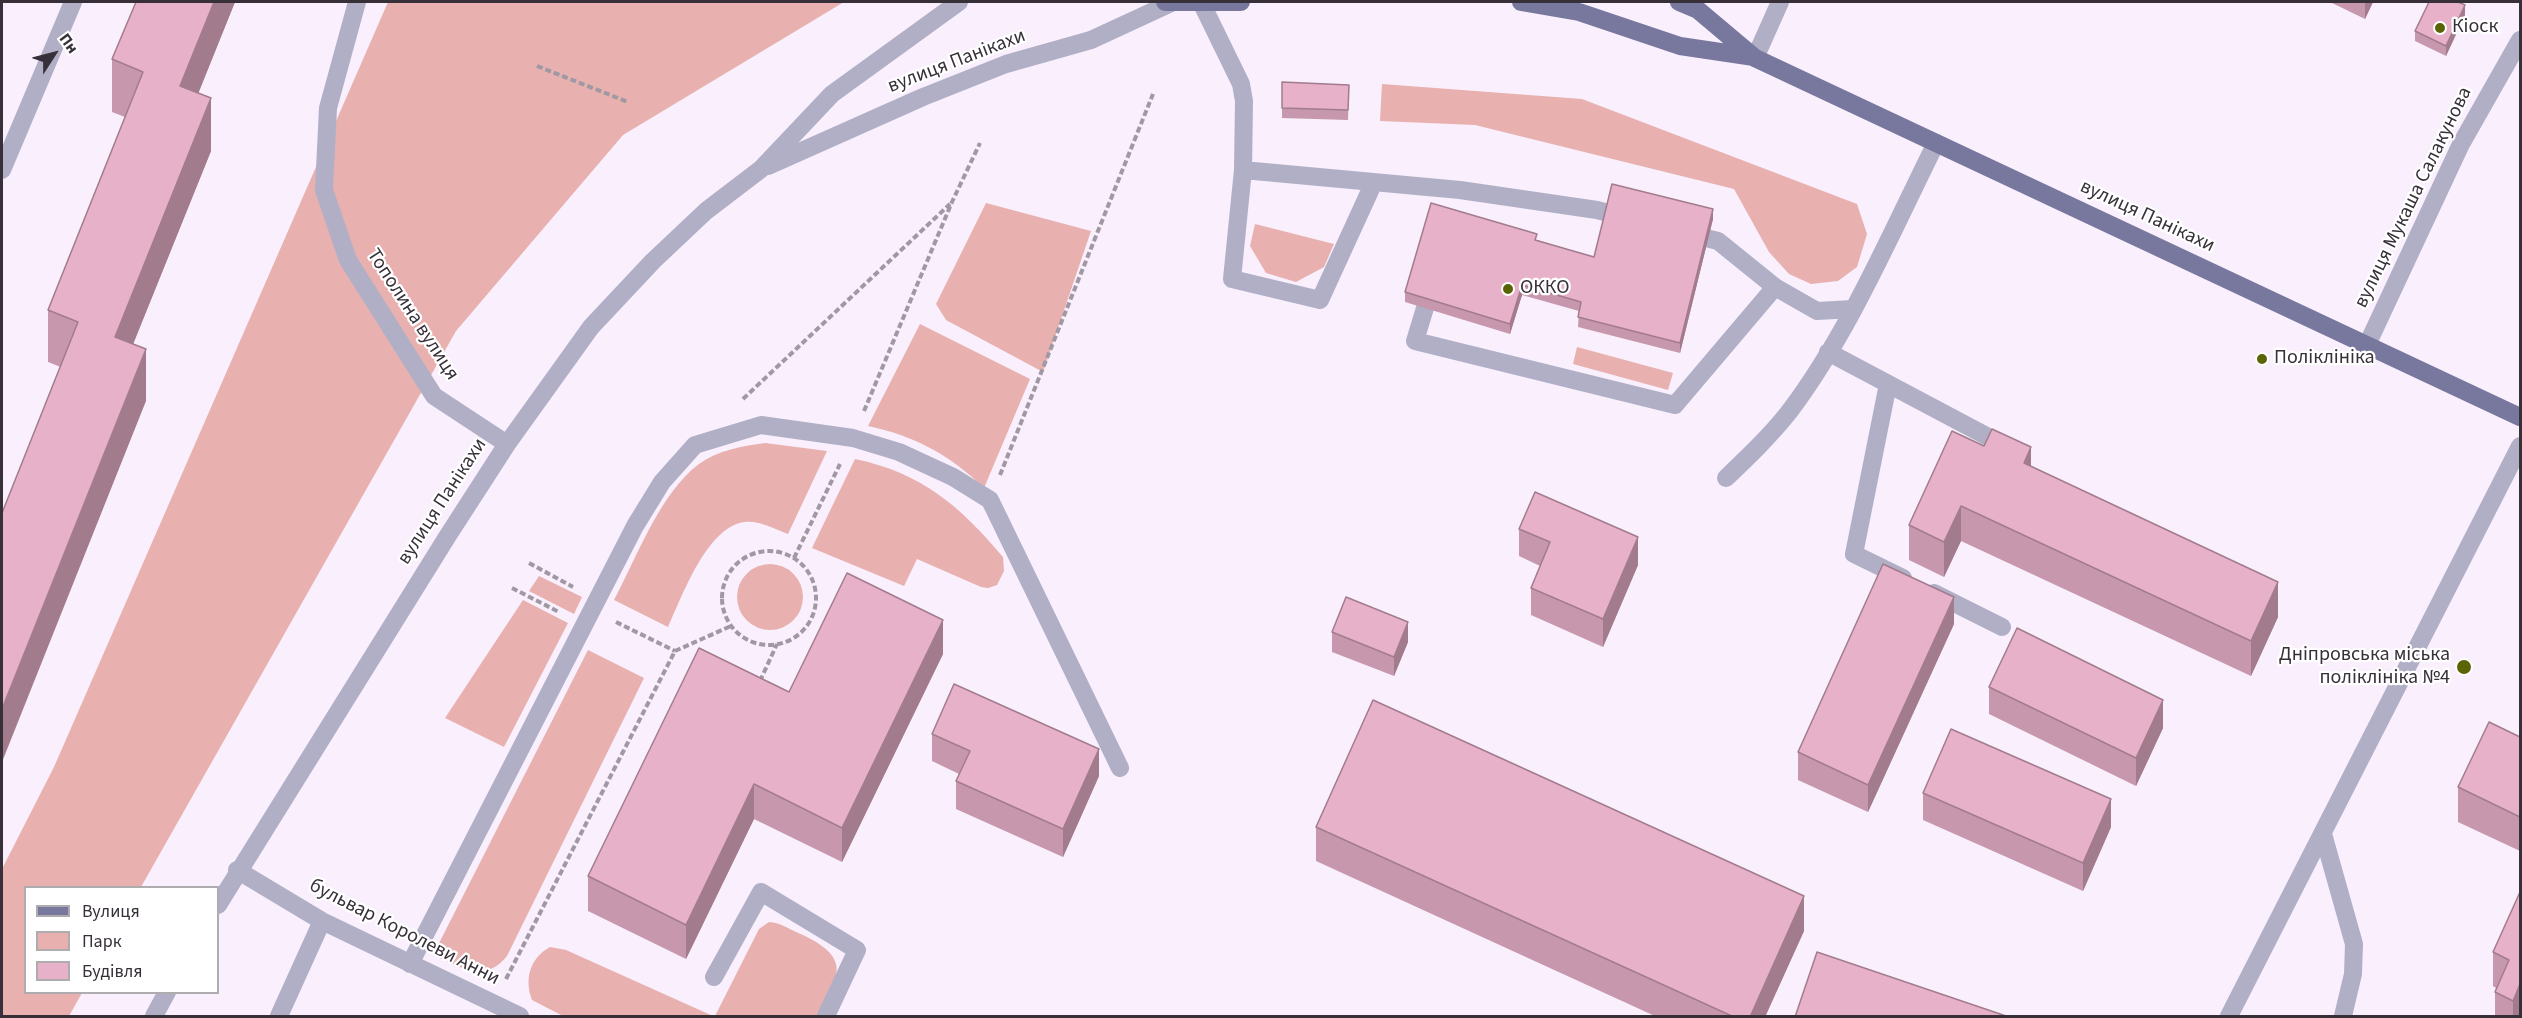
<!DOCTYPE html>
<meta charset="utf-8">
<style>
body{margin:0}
#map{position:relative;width:2522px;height:1018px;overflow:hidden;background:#f9effd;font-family:"Source Sans 3",sans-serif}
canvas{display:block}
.frame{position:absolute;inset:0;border:3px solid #373039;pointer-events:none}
.legend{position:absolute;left:24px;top:886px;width:195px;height:108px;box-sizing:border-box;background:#fff;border:2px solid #afacb0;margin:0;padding:8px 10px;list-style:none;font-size:18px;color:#373039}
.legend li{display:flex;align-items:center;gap:12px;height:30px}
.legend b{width:30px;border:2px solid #afacb0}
.north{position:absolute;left:24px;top:24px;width:60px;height:60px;-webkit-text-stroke:4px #fff;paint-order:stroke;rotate:54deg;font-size:16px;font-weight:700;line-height:24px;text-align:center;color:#373039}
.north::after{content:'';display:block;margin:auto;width:21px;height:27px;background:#373039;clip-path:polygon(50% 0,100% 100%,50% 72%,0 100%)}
</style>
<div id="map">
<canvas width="2522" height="1018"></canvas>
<div class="frame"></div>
<ul class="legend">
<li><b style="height:8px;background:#78779e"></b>Вулиця</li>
<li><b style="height:16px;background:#e8b1af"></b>Парк</li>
<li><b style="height:16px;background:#e7b1c9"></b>Будівля</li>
</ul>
<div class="north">Пн</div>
</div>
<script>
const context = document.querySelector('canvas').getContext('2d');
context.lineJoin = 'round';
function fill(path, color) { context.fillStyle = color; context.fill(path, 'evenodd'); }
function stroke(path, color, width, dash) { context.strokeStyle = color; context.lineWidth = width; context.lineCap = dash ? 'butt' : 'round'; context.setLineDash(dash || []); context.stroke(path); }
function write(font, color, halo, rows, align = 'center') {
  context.font = font + ' "Source Sans 3",sans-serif'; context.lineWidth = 4.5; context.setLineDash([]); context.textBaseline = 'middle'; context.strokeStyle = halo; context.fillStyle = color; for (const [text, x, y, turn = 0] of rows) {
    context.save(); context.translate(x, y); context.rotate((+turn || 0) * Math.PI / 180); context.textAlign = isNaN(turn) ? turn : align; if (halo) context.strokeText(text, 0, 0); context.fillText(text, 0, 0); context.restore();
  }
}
fill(new Path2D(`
 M388 2H844L623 135 456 331 141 887 26 888V992L82 993 69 1016H2V869L54 767Z
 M1382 84 1582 99 1857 204 1867 234 1857 267 1838 281 1811 284 1789 274 1769 252 1734 189 1475 125 1380 121Z
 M986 203 1091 231 1043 372 946 320 936 304Z
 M1255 224 1334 244 1324 267 1296 282 1266 273 1250 246Z
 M920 324 1030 379 984 488C950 455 915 436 868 426Z
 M1577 347 1673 373 1668 390 1573 364Z
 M765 443 827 451 788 534C775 529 759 520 744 522 706 528 682 597 668 627L614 600C637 557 660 493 699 464 718 450 743 446 765 443Z
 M855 459C922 473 960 506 1003 557L1004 571 997 585 988 588 981 587 917 559 904 586 812 548Z
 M737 597a33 33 0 1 1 66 0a33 33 0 1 1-66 0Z
 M539 576 582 597 574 614 529 591Z
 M523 600 568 623 504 747 445 718Z
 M588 650 644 678 507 956C485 984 460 967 433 955Z
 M769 922C780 922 792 931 803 935 853 959 838 977 818 1016H715L759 929Z
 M550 947 566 950 713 1016H563L532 1000C524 979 530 958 550 947Z`), '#e8b1af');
stroke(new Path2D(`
 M537 66 628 102
 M743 399 950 204
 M864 411 952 202 980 143
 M1000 475 1153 94
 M722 598a47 47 0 1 1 94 0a47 47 0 1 1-94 0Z
 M794 558 840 464
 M529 563 573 587
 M512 588 559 612
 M616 622 675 651
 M760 681 777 644
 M506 979 675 651 731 626`), '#a098a3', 4, [6, 3]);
stroke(new Path2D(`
 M357 2 328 108 324 190 348 260 434 396 507 444
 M1201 2 1241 84 1244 101 1243 170 1460 190 1597 210 1627 218
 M1755 58 1780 2
 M768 166 923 97 1006 64 1091 40 1171 3
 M2 170 73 2
 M1243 170 1232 279 1320 300 1374 182
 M1686 233 1718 241 1775 287 1817 311 1853 309
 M1425 308 1415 341 1675 405 1775 287
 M2367 345 2461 144 2520 40
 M1828 352 2009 448
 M1888 384 1854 554 1903 578
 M1726 478C1748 457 1770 436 1789 412 1850 331 1891 233 1936 143
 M1934 593 2002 627
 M2323 834 2354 944 2353 974 2343 1016
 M237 870 322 921 520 1016
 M218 905 447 537 507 444 591 327 653 261 706 211 761 169 832 94 959 2
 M410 964 635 526 662 482 695 445 761 425 853 438 899 452 953 477 990 500 1120 768
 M714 977 761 892 857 950 826 1016
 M154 1016 167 992
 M279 1016 322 921
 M2229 1016 2520 446`), '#b0afc6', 18);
stroke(new Path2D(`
 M1165 2H1202
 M1201 2H1241
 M1521 2 1579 12 1680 46 1754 57
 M1679 2 1698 10 1755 58 2520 417`), '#78779e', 18);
fill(new Path2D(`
 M136 2H235L198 93 211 151 133 344 146 401 48 362V310L125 117 112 112V59Z
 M2330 2H2373L2365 19Z
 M2465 15 2446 56 2415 41V31Z
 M1282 82 1349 85 1348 120 1282 118Z
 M1713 219 1680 353 1578 327 1579 311 1522 295 1510 334 1405 302V292L1537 240 1594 257Z
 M2031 467 2278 617 2251 676 1961 541 1944 577 1909 560V525Z
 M1519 529 1638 565 1603 647 1531 615V588L1540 566 1519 556Z
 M1954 624 1868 812 1798 780V752Z
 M1332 632 1408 642 1394 676 1332 652Z
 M943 654 842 862 754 819 686 959 588 911V876L789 692Z
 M1989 687 2163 728 2136 786 1989 714Z
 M932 734 1099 776 1063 857 956 809V781L959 774 932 761Z
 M2520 737V851L2458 822V787Z
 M1923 793 2111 827 2083 891 1923 820Z
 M1316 827 1804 931 1765 1017H1657L1316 861Z
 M2520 892V1017H2495V992L2496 988 2493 986V952Z`), '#c798ad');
fill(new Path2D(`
 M214 2H235L180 139V86Z
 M2365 2H2373L2365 19Z
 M2465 5V15L2446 56V46Z
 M211 98V151L115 389V337Z
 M1713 209V219L1680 353V343Z
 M1522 285V295L1510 334V324Z
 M146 349V401L2 762V709Z
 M2031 447V482L2024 463Z
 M1961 506V541L1944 577V542Z
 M1638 537V565L1603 647V619Z
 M2278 582V617L2251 676V641Z
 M1954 597V624L1868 812V785Z
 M943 620V654L842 862V828Z
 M1408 622V642L1394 676V657Z
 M2163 700V728L2136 786V758Z
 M1099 749V776L1063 857V829Z
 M754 784V819L686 959V925Z
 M2111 799V827L2083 891V863Z
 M1804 896V931L1765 1017H1750Z
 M2520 984V1017H2513V1001Z`), '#a27c8d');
const building = new Path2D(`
 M136 2H214L180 86 211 98 115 337 146 349 2 709V513L78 322 48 310 143 72 112 59Z
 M2429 2H2458L2465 5 2446 46 2415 31Z
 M1282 82 1349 85 1348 110 1282 108Z
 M1612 184 1713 209 1680 343 1578 317 1581 302 1522 285 1510 324 1405 292 1431 203 1537 234 1535 240 1594 257Z
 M1992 429 2031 447 2024 463 2278 582 2251 641 1961 506 1944 542 1909 525 1952 431 1984 446Z
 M1535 492 1638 537 1603 619 1531 588 1550 542 1519 529Z
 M1883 564 1954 597 1868 785 1798 752Z
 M847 573 943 620 842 828 754 784 686 925 588 876 699 648 789 692Z
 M1346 597 1408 622 1394 657 1332 632Z
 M2017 628 2163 700 2136 758 1989 687Z
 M954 684 1099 749 1063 829 956 781 970 751 932 734Z
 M1373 700 1804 896 1750 1017H1734L1316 827Z
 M2489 722 2520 737V817L2458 787Z
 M1951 729 2111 799 2083 863 1923 793Z
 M2520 892V984L2513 1001 2495 992 2509 960 2493 952Z
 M1817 952 2009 1017H1795Z`);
fill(building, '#e7b1c9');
stroke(building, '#a27c8d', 1.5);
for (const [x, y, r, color] of [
 [2440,28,6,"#5b6404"],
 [1508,289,6,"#5b6404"],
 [2262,359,6,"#5b6404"],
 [2464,667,8,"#5b6404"]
]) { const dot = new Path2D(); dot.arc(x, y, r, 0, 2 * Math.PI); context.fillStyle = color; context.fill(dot); stroke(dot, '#fff', 2); }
write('20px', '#373039', '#fff', [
 ["Кіоск",2452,28],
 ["ОККО",1520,289],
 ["Поліклініка",2274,359],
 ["Дніпровська міська",2450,656,"right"],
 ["поліклініка №4",2450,679,"right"]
], 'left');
write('20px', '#373039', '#fff', [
 ["вулиця Панікахи",957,62,-21],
 ["вулиця Мукаша Салакунова",2414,198,-64],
 ["вулиця Панікахи",2147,217,25],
 ["Тополина вулиця",412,315,57],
 ["вулиця Панікахи",443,502,-57],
 ["бульвар Королеви Анни",404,933,27]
]);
</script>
